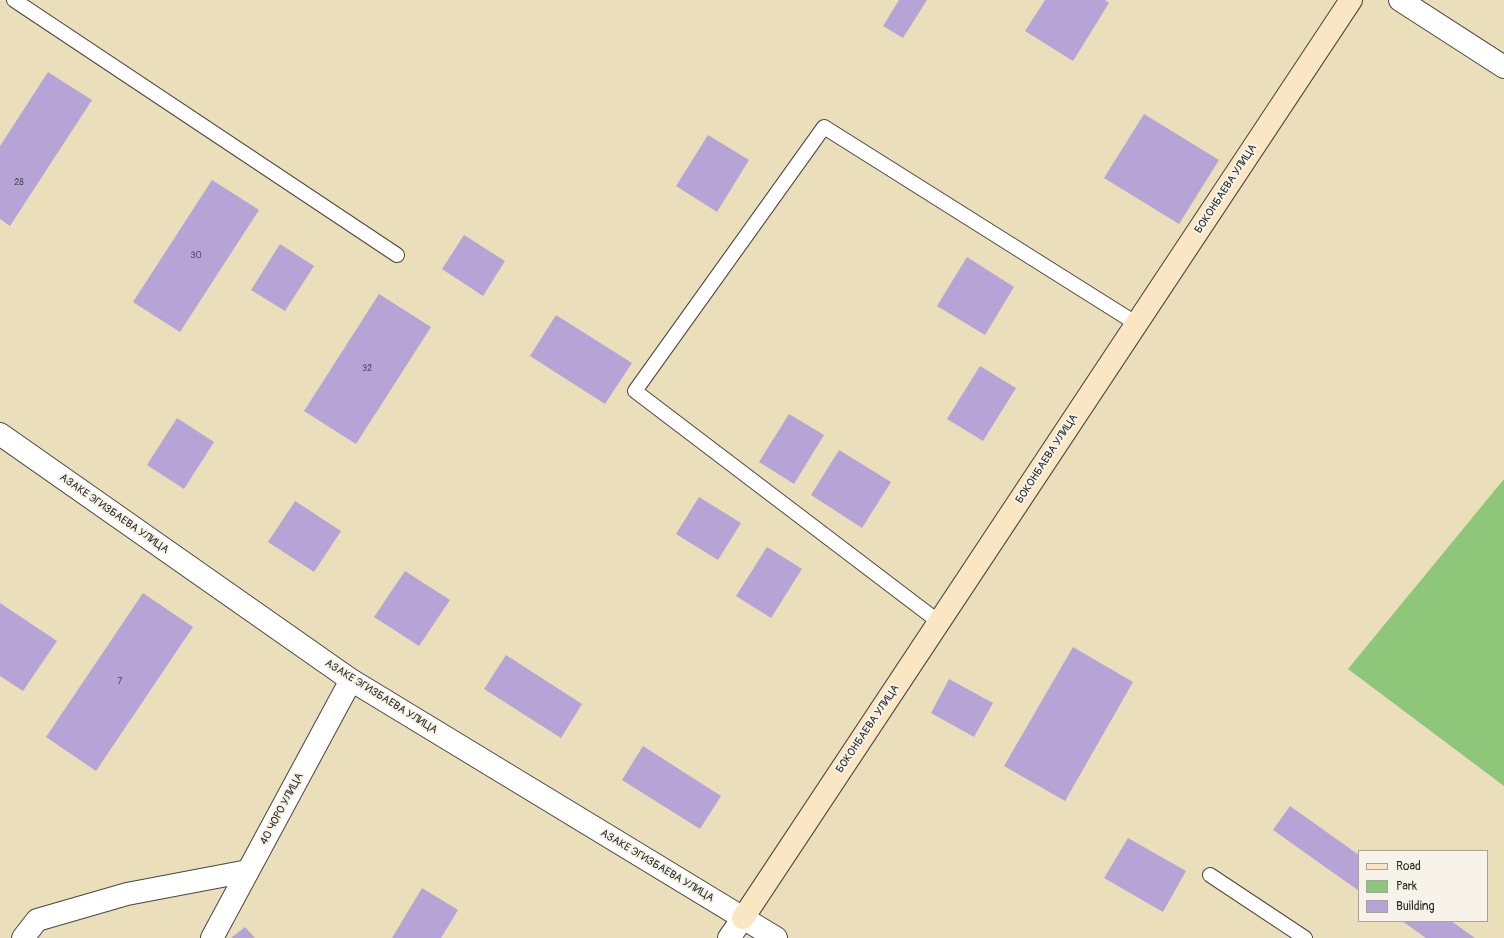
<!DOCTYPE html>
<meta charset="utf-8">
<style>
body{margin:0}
#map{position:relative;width:1504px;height:938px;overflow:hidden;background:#ebdebb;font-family:Pangolin,sans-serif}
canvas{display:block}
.legend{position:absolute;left:1358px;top:850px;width:130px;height:72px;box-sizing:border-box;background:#f7f3e8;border:1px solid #a5a39c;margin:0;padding:5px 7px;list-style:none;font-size:12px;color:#2b2b2b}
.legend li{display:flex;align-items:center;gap:8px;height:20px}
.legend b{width:20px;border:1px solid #a5a39c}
</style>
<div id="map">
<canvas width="1504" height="938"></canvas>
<ul class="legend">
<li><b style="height:5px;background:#fbe6c4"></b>Road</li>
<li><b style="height:11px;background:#8ec67a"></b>Park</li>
<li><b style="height:11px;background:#b7a4d7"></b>Building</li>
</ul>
</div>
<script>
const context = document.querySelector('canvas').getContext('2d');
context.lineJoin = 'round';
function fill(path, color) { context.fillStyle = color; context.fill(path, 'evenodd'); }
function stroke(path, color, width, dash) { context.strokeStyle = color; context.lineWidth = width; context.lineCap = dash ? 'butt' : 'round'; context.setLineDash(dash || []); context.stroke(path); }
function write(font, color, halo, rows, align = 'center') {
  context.font = font + ' Pangolin,sans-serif'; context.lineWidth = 4; context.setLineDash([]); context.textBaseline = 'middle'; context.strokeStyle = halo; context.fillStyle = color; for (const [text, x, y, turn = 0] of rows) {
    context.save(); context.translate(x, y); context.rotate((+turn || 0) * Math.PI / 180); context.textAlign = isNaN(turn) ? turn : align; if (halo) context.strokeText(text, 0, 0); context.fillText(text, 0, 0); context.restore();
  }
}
fill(new Path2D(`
 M1504 479V786L1348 669Z`), '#8ec67a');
fill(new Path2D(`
 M899 0H927L903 38 883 26Z
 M1045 0H1105L1109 3 1073 61 1025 31Z
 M48 72 92 100 10 226 0 219V146Z
 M1144 114 1219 160 1179 224 1104 178Z
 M708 135 749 160 717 212 676 186Z
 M212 180 259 210 180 332 133 302Z
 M464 235 505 261 483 296 442 269Z
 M280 244 314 266 285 311 251 290Z
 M967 257 1014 287 985 335 937 306Z
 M379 294 431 327 356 444 304 411Z
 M556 315 632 363 605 404 530 356Z
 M980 366 1016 388 983 441 947 419Z
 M789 414 824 435 794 484 759 462Z
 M177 418 214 442 184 489 147 465Z
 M839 450 891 482 862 528 811 495Z
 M699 497 741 523 718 560 676 534Z
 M295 501 341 531 314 572 268 542Z
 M767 547 802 569 771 618 736 596Z
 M405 571 450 600 419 646 374 617Z
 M143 593 193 627 96 771 46 737Z
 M0 603 57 641 23 691 0 676Z
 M1073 647 1133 682 1065 801 1004 766Z
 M506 655 582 704 561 738 484 689Z
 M949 679 993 703 974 737 931 713Z
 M643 746 721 796 700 829 622 780Z
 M1290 806 1359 855V891L1273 830Z
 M1128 838 1186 871 1163 912 1104 878Z
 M422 888 458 910 441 938H392Z
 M1402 921H1451L1475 938H1426Z
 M245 927 255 938H231Z`), '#b7a4d7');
const lane = new Path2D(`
 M14 0 397 255
 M939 622 635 391 824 127 1137 324
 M1210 875 1305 938`);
const street = new Path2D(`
 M1400 0 1504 67
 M0 434 351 680 776 938
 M23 938 37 920 127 894 248 871
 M212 938 351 680
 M729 938 743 918`);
const secondary = new Path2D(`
 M743 918 1351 0`);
stroke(lane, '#484641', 16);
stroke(street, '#484641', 24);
stroke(secondary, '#484641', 24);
stroke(lane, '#fff', 14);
stroke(street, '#fff', 22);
stroke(secondary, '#fbe6c4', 22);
write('9px', '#4e4956', null, [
 ["28",19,183],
 ["30",196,256],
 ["32",367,369],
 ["7",120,682]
]);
write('11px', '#2b2b2b', '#f7f3e8', [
 ["БОКОНБАЕВА УЛИЦА",1226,189,-57],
 ["БОКОНБАЕВА УЛИЦА",1047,459,-57],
 ["АЗАКЕ ЭГИЗБАЕВА УЛИЦА",114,514,35],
 ["АЗАКЕ ЭГИЗБАЕВА УЛИЦА",381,697,32],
 ["БОКОНБАЕВА УЛИЦА",868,729,-56],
 ["40 ЧОРО УЛИЦА",282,809,-62],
 ["АЗАКЕ ЭГИЗБАЕВА УЛИЦА",657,866,31]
]);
</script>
